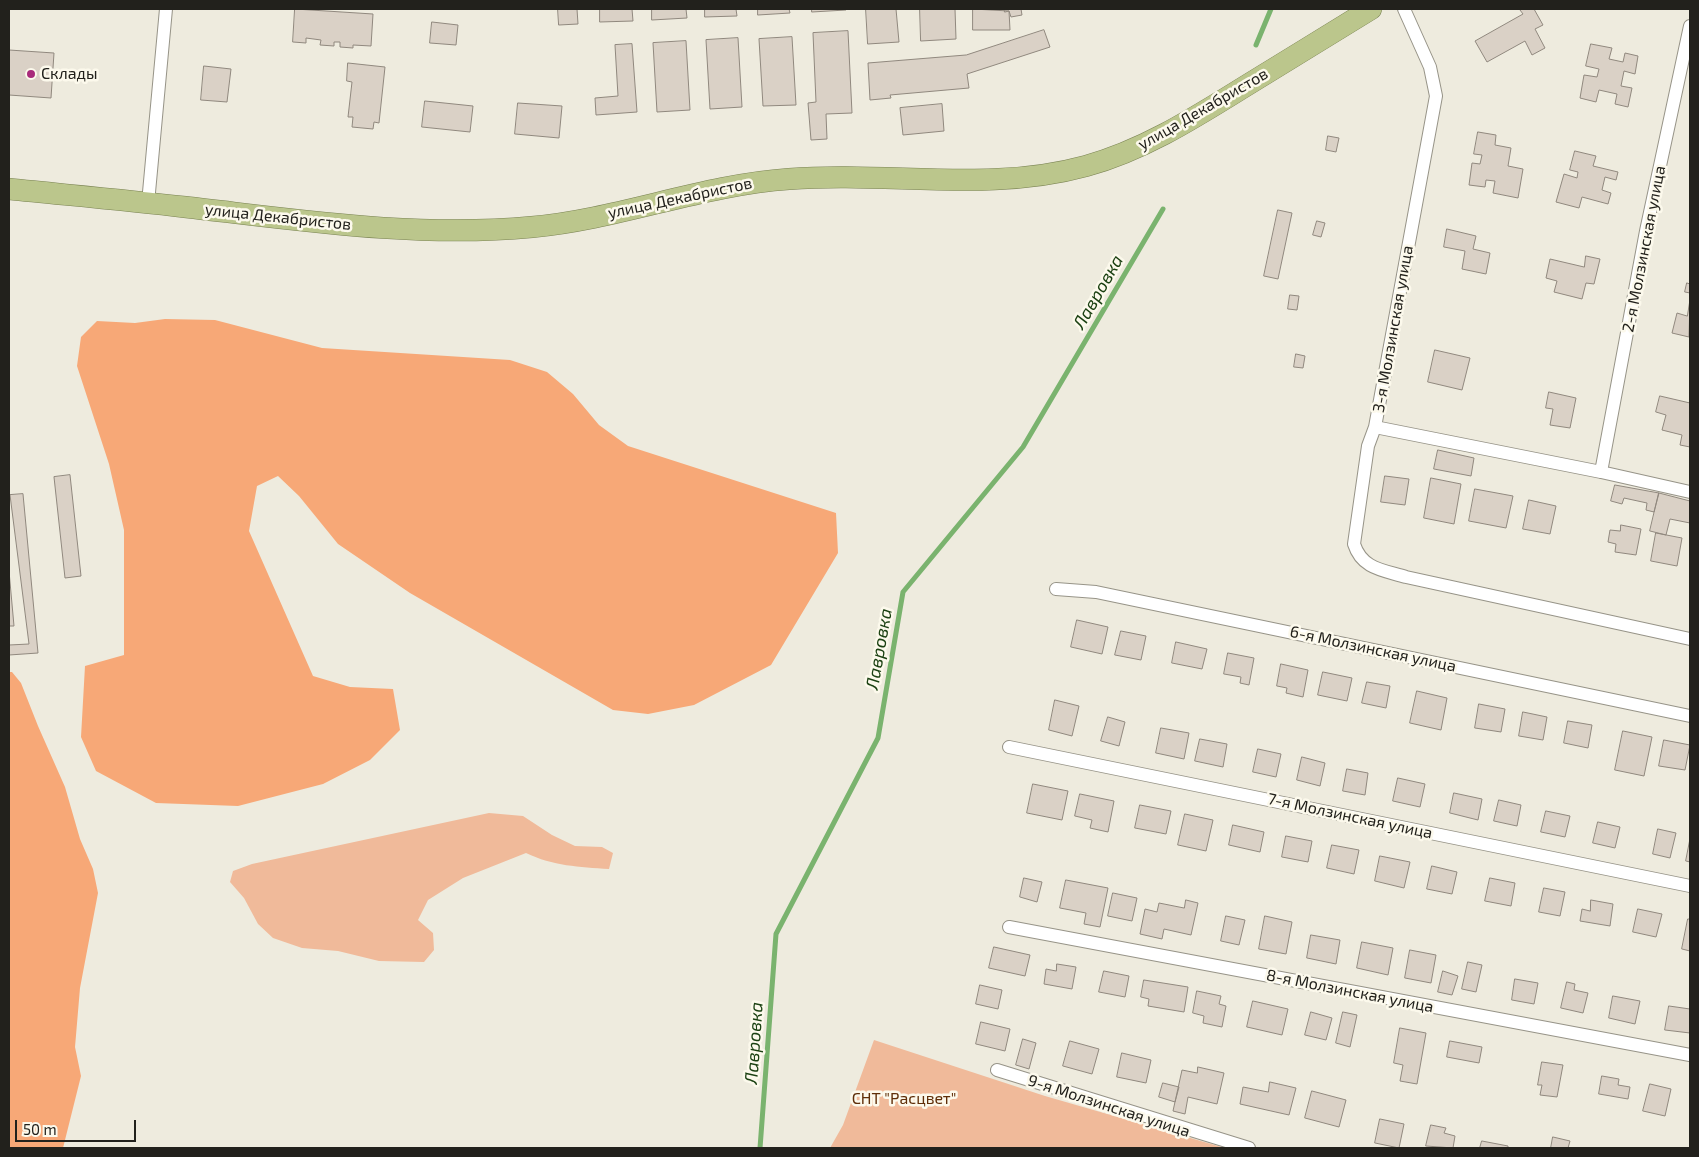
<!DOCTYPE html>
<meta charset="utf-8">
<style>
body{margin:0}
#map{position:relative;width:1699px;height:1157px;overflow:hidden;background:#eeebde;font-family:"Exo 2",sans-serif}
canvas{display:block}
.frame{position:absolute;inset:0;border:10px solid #22211c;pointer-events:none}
.scale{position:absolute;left:15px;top:1120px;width:121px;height:22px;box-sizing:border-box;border:2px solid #22211c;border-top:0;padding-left:6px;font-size:15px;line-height:18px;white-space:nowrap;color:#22211c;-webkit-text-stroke:4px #fcf9ec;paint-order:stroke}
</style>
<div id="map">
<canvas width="1699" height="1157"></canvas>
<div class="frame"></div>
<div class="scale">50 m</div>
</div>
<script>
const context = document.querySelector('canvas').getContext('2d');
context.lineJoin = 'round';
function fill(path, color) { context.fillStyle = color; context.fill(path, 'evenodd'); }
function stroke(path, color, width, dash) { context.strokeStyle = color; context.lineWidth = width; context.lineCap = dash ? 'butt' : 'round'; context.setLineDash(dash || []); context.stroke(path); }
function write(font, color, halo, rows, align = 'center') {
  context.font = font + ' "Exo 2",sans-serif'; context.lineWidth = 5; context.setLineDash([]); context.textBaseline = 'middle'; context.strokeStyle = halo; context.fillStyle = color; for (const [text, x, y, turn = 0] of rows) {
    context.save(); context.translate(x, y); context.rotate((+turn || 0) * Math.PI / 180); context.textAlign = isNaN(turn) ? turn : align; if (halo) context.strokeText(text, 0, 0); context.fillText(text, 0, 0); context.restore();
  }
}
fill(new Path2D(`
 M489 813 523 816 552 835 575 846 602 847 613 853 609 869C579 867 553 866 526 853L463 878 428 900 418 920 433 933 434 950 424 962 379 961 338 951 302 948 273 938 258 924 244 898 230 882 233 871 252 864Z
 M874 1040 1045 1096 1225 1148H830L843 1125Z`), '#f0ba9a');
fill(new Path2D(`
 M165 319 215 320 322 348 510 360 547 372 573 394 599 425 628 446 836 513 838 553 771 665 694 705 648 714 613 710 410 593 338 544 299 496 278 476 257 486 249 531 313 676 350 687 393 689 400 730 370 760 323 784 238 806 156 803 96 771 81 737 85 666 124 655V530L109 464 77 366 81 337 97 321 135 323Z
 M9 672H12L21 683 38 726 65 787 80 839 93 869 98 893 80 988 75 1047 81 1076 63 1148H9Z`), '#f7a877');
stroke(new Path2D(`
 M1256 45 1271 9
 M760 1148 776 934 878 738 903 592 1023 447 1163 209`), '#7ab36e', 5);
const building = new Path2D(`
 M295 9 373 14 371 46 353 45V48L340 47V42H334V46L320 45 321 40 306 38V43L293 42Z
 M558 9H577L578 24 559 25Z
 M600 9H632L633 21 600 22Z
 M652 9H686L687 18 652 20Z
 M705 9H736L737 16 705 17Z
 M758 9H789L790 13 758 15Z
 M812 9H846V10L812 12Z
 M866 9H896L899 42 868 44Z
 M920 9H955L956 39 921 41Z
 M973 9 1009 11 1010 30H973Z
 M1004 9H1021L1022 15 1011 17 1009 11 1005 12Z
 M1534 9 1543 25 1535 29 1545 48 1532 55 1525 41 1487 62 1475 41 1523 14 1520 10 1522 9Z
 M432 22 458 25 456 45 430 43Z
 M1044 30 1050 47 967 74 969 88 890 95 891 98 870 100 868 63 966 55Z
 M848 31 852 113 826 114 827 139 811 140 808 103 816 102 813 33Z
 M792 37 796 105 763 106 759 39Z
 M738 38 742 107 710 109 706 40Z
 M686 41 690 110 657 112 653 43Z
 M632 44 637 112 596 115 595 98 618 96 615 45Z
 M1591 44 1612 48 1609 59 1623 62 1625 53 1638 56 1635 74 1624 71 1621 86 1632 88 1628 107 1615 104 1617 94 1599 90 1596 102 1580 98 1584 75 1597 77 1599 69 1586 66Z
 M9 50 54 53 51 98 9 95Z
 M348 63 385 67 379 123 374 122 373 129 352 127 353 117H348L352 82 347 81Z
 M204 66 231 69 227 102 201 100Z
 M425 101 473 106 470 132 422 127Z
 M518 103 562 106 559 138 515 134Z
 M942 104 944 131 903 135 900 108Z
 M1478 132 1496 135 1495 145 1511 148 1508 166 1523 169 1518 198 1493 193 1495 181 1486 180 1485 187 1469 185 1472 163 1480 164 1482 155 1474 154Z
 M1328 136 1339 138 1336 152 1326 150Z
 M1575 151 1596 156 1593 166 1618 172 1616 180 1605 177 1602 190 1611 193 1608 204 1582 197 1579 208 1556 202 1564 174 1577 178 1578 172 1570 170Z
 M1278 210 1292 213 1278 279 1264 276Z
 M1317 221 1325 223 1321 237 1313 235Z
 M1447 229 1476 236 1473 249 1490 253 1486 274 1462 269 1465 251 1444 247Z
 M1586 256 1600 259 1594 284 1586 283 1582 299 1554 292 1557 281 1546 278 1550 259 1584 267Z
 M1687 283 1690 284V293L1685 292Z
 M1290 295 1299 296 1297 310 1288 309Z
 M1690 300 1689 337 1672 333 1677 313 1687 316Z
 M1435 350 1470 358 1462 390 1428 382Z
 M1296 354 1305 356 1303 368 1294 367Z
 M1549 392 1576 398 1570 428 1550 425 1553 409 1546 408Z
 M1660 396 1690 403V447L1680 445 1682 435 1662 430 1666 415 1656 412Z
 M1438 450 1474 458 1471 476 1434 469Z
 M70 475 81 576 65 578 54 477Z
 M1385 476 1409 479 1405 505 1381 502Z
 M1431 478 1461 484 1454 524 1424 518Z
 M1615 485 1659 493 1654 512 1646 510 1647 503 1624 498 1622 504 1611 501Z
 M1475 489 1513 496 1506 528 1469 521Z
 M1659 493 1690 501V523L1670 519 1666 535 1650 531Z
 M23 494 38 653 9 655V645L29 644 10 495Z
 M1529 500 1556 506 1550 534 1523 529Z
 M1621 525 1641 529 1636 555 1615 552 1616 544 1608 542 1610 530 1620 531Z
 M1656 533 1682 538 1677 566 1651 561Z
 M9 571 14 626H9Z
 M1077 620 1108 627 1102 654 1071 647Z
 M1121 631 1146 636 1141 660 1115 655Z
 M1176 642 1207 649 1202 669 1172 663Z
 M1228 653 1254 658 1249 685 1240 683 1241 677 1224 674Z
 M1281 664 1308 670 1303 697 1286 693 1287 688 1277 686Z
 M1323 672 1352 678 1347 701 1318 695Z
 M1367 682 1390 686 1386 708 1362 703Z
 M1417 691 1447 698 1441 730 1410 723Z
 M1055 700 1079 706 1072 736 1049 730Z
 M1479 704 1505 709 1501 732 1475 728Z
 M1523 712 1547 717 1543 740 1519 736Z
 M1108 717 1125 722 1119 746 1101 741Z
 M1568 721 1592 725 1588 748 1564 743Z
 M1161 728 1189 733 1184 759 1156 753Z
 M1623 731 1652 737 1644 776 1615 770Z
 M1200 739 1227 744 1223 767 1195 761Z
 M1664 740 1690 745 1685 770 1659 766Z
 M1258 749 1281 754 1276 777 1253 772Z
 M1302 757 1325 763 1320 786 1297 780Z
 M1347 769 1368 773 1365 795 1343 791Z
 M1398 778 1425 784 1420 807 1393 801Z
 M1033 784 1068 791 1062 820 1027 813Z
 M1454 793 1482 799 1478 820 1450 813Z
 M1080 794 1114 801 1108 832 1090 828 1092 820 1075 816Z
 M1499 800 1521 805 1517 826 1494 821Z
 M1140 805 1171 811 1166 834 1135 828Z
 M1546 811 1570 816 1565 837 1541 832Z
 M1185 814 1213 820 1206 851 1178 845Z
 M1598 822 1620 827 1615 848 1593 843Z
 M1233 825 1264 832 1260 852 1229 845Z
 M1658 829 1676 833 1670 858 1653 854Z
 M1286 836 1312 841 1308 862 1282 857Z
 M1690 839V862L1686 861Z
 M1332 845 1359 850 1354 874 1327 868Z
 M1380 856 1410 862 1404 888 1375 881Z
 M1432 866 1457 872 1452 894 1427 889Z
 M1024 878 1042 882 1037 902 1020 897Z
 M1490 878 1515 883 1511 906 1485 901Z
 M1066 880 1108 888 1100 927 1084 924 1086 913 1060 908Z
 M1544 888 1565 892 1560 916 1539 912Z
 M1113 893 1137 898 1132 921 1108 916Z
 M1186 900 1198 903 1191 935 1164 929 1162 939 1140 934 1145 909 1157 912 1159 903 1184 908Z
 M1591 900 1613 904 1610 926 1580 921 1582 909 1590 911Z
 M1638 909 1662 914 1656 937 1633 932Z
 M1226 916 1245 920 1239 945 1221 941Z
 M1265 916 1292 922 1286 954 1259 949Z
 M1688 919H1690V951L1682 949Z
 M1311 935 1340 940 1336 964 1307 958Z
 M1362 942 1393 948 1388 975 1357 968Z
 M994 947 1030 955 1025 976 989 968Z
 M1410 950 1436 955 1431 983 1405 978Z
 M1468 962 1482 965 1476 992 1462 989Z
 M1057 964 1076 967 1072 989 1044 984 1046 969 1056 971Z
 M1104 971 1129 976 1125 997 1099 992Z
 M1443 971 1458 976 1452 995 1438 992Z
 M1515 979 1538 983 1534 1004 1512 1000Z
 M1144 980 1188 987 1184 1012 1148 1006 1149 999 1141 997Z
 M1567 982 1575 984 1574 990 1588 993 1583 1013 1561 1008Z
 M980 985 1002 990 998 1009 976 1004Z
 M1197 991 1221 996 1219 1004 1226 1006 1222 1027 1203 1023 1204 1016 1193 1013Z
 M1613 996 1640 1001 1635 1024 1609 1018Z
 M1253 1001 1288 1009 1282 1035 1247 1027Z
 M1669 1006 1690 1009V1033L1665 1030Z
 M1311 1012 1332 1018 1326 1040 1305 1035Z
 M1343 1012 1357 1015 1350 1047 1336 1043Z
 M981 1022 1010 1029 1005 1051 976 1044Z
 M1400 1028 1426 1033 1417 1084 1400 1081 1403 1065 1394 1063Z
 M1023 1039 1036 1043 1029 1069 1016 1065Z
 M1070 1041 1099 1049 1092 1074 1063 1066Z
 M1450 1041 1482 1047 1479 1063 1447 1057Z
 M1122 1053 1151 1060 1146 1083 1117 1077Z
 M1542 1062 1563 1065 1557 1097 1540 1095 1542 1085H1538Z
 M1198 1067 1224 1073 1217 1104 1188 1097 1185 1114 1173 1111 1182 1070 1197 1073Z
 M1602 1076 1619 1079 1618 1085 1630 1087 1628 1099 1599 1094Z
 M1270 1082 1296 1088 1289 1115 1240 1104 1243 1087 1268 1092Z
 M1163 1083 1179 1087 1175 1102 1159 1097Z
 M1650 1084 1671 1089 1665 1116 1643 1111Z
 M1312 1091 1346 1100 1339 1127 1305 1118Z
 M1380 1119 1404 1124 1399 1148 1375 1143Z
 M1431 1125 1446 1128 1444 1133 1455 1136 1453 1148 1426 1146Z
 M1553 1137 1570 1141 1568 1148H1551Z
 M1482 1141 1508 1146V1148H1480Z`);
fill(building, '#dad1c6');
stroke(building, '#90887e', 1);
const minor = new Path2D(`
 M1404 9 1430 67 1436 96 1375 427 1368 446 1354 544C1362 569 1383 570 1406 577L1690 639
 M148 203 166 9
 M1375 427 1601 472 1690 492
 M1601 472 1646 231 1690 26
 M1056 589 1096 592 1690 716
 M1009 747 1690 886
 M1009 927 1690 1055
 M997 1070 1249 1148`);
const trunk = new Path2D(`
 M9 189C68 195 126 200 185 207 300 220 416 238 532 227 619 219 702 185 789 179 889 171 988 193 1086 166 1144 150 1194 118 1244 87 1286 61 1329 35 1371 9`);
stroke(minor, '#979488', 14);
stroke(trunk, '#7a8353', 22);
stroke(minor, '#fff', 12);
stroke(trunk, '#bbc68c', 21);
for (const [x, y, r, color] of [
 [31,74,5,"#a82a7b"]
]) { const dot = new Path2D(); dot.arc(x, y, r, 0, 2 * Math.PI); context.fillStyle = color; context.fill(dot); stroke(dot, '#fcf9ec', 2); }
write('16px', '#22211c', '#fcf9ec', [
 ["Склады",41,74]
], 'left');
write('16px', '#22211c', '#fcf9ec', [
 ["улица Декабристов",1203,109,-30],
 ["улица Декабристов",680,198,-12],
 ["улица Декабристов",278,217,6],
 ["2-я Молзинская улица",1644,249,-79],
 ["3-я Молзинская улица",1393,329,-80],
 ["6-я Молзинская улица",1373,649,12],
 ["7-я Молзинская улица",1350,816,12],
 ["8-я Молзинская улица",1350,991,11],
 ["9-я Молзинская улица",1109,1106,18]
]);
write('16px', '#5f2e08', '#fcf9ec', [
 ["СНТ \"Расцвет\"",904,1099]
]);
write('italic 18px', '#1b4112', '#fcf9ec', [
 ["Лавровка",1098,292,-60],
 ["Лавровка",879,649,-80],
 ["Лавровка",754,1043,-86]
]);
</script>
